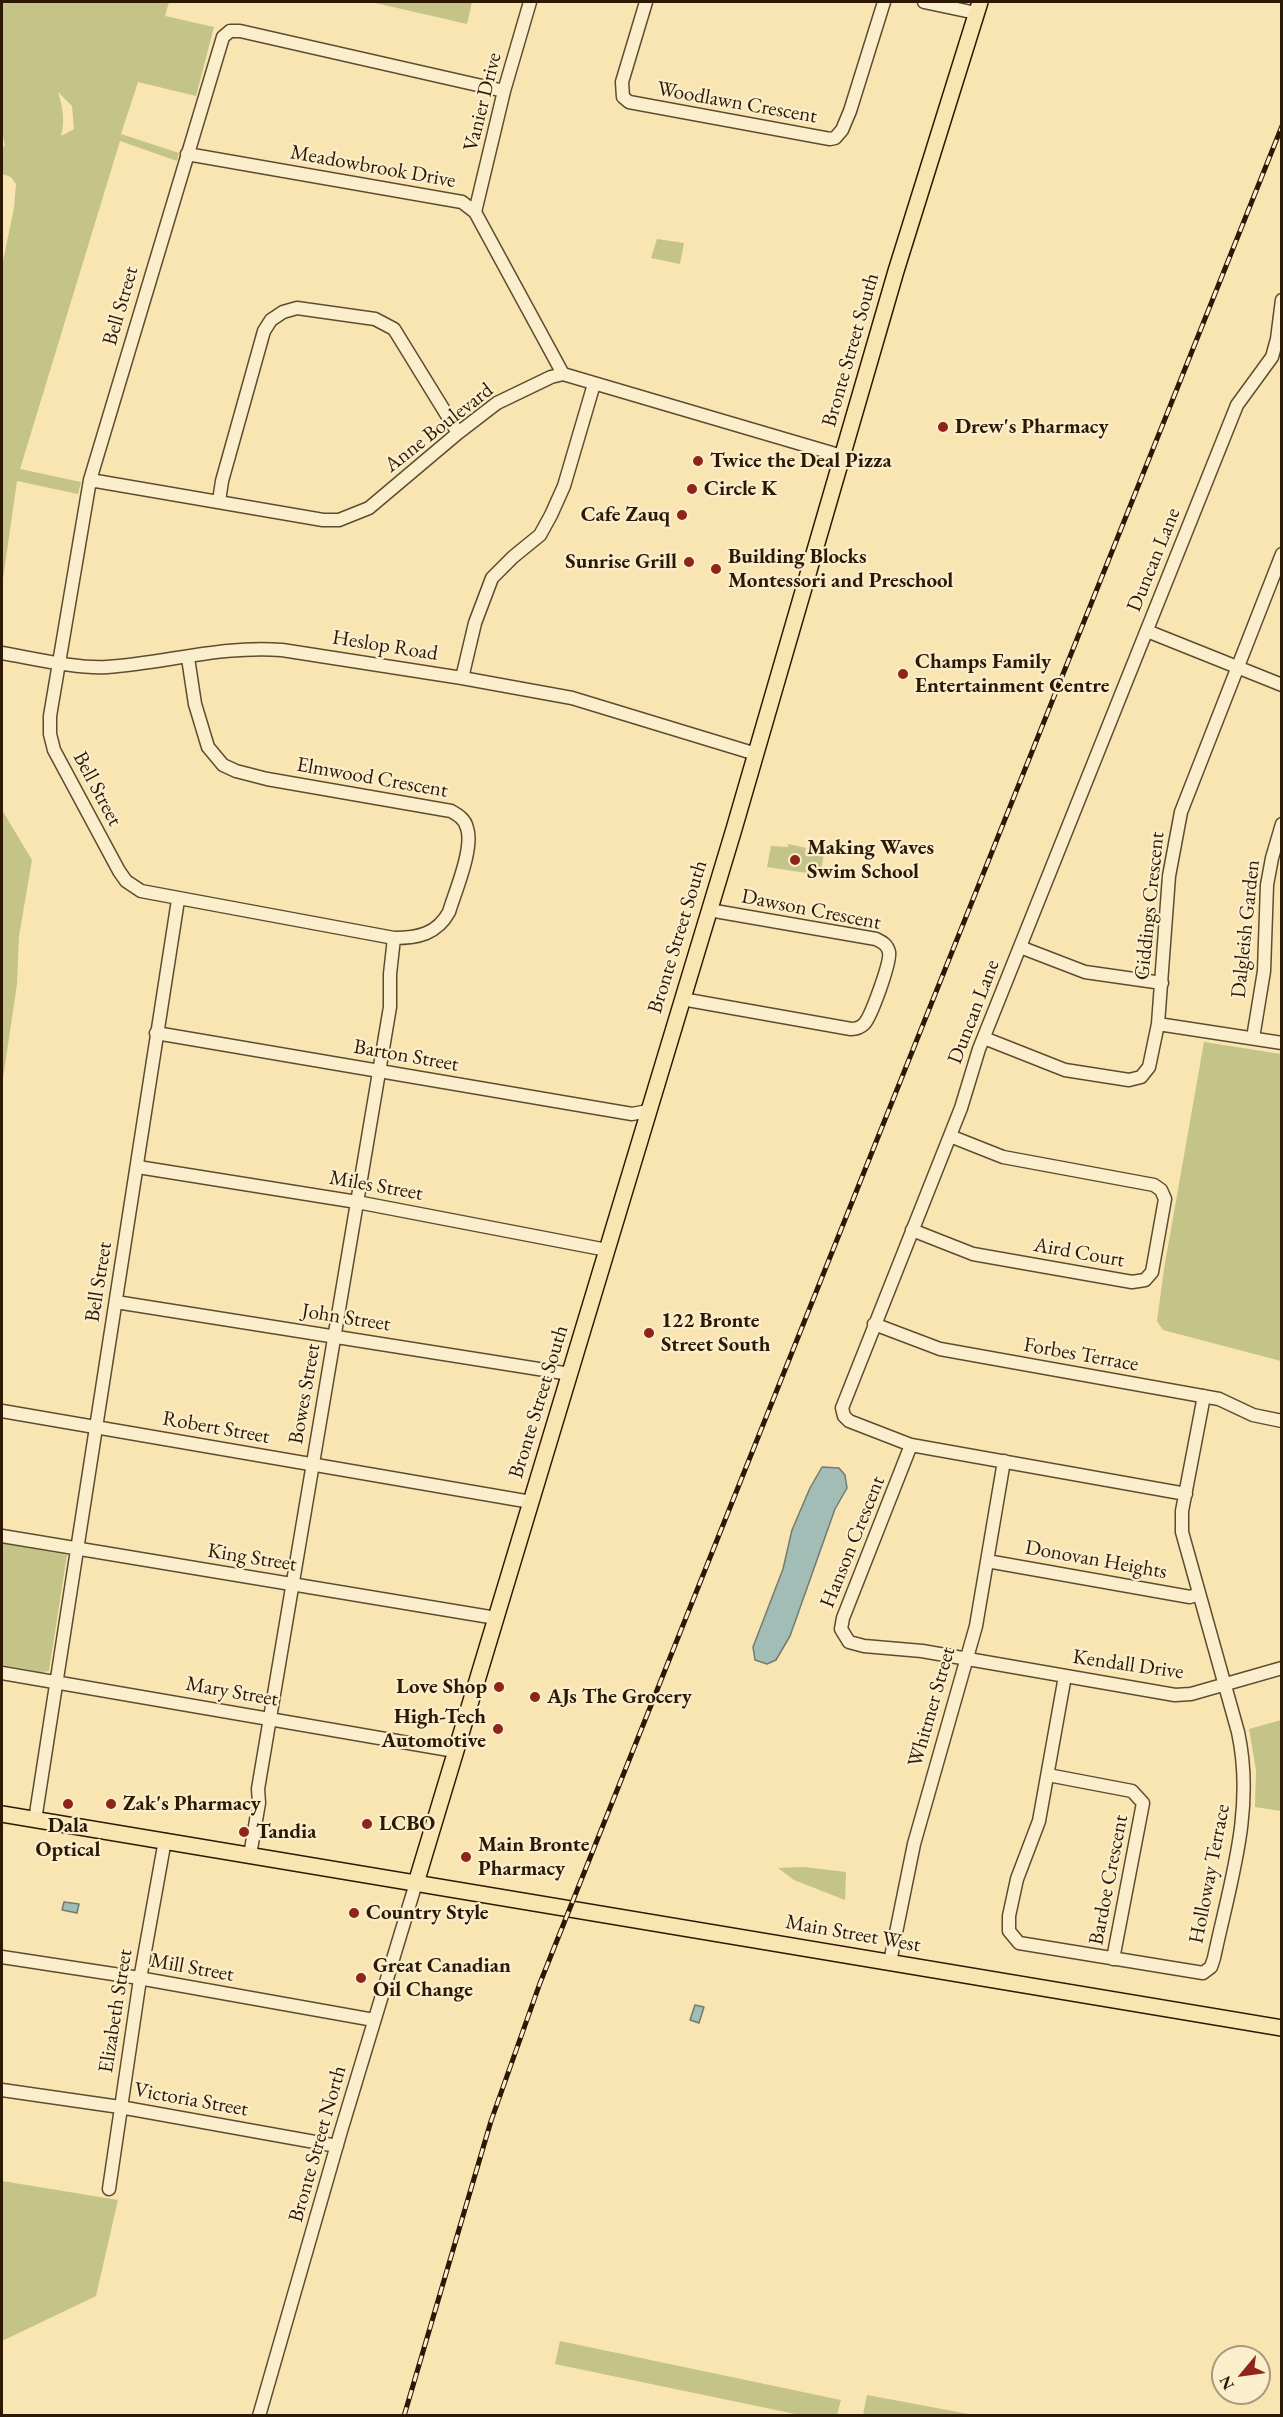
<!DOCTYPE html>
<style>
body{margin:0}
#map{position:relative;width:1283px;height:2417px;overflow:hidden;background:#f9e5b2;font-family:"EB Garamond",serif}
canvas{display:block}
.frame{position:absolute;inset:0;border:3px solid #2c1803;pointer-events:none}
.north{position:absolute;left:1211px;top:2345px;width:60px;height:60px;box-sizing:border-box;background:#fbeecd;border:2px solid #a8987c;border-radius:50%;rotate:241deg;font-size:16px;font-weight:700;line-height:24px;text-align:center;color:#2c1803}
.north::after{content:'';display:block;margin:auto;width:21px;height:27px;background:#8f2418;clip-path:polygon(50% 0,100% 100%,50% 72%,0 100%)}
</style>
<div id="map">
<canvas width="1283" height="2417"></canvas>
<div class="frame"></div>
<div class="north">N</div>
</div>
<script>
const context = document.querySelector('canvas').getContext('2d');
context.lineJoin = 'round';
function fill(path, color) { context.fillStyle = color; context.fill(path, 'evenodd'); }
function stroke(path, color, width, dash) { context.strokeStyle = color; context.lineWidth = width; context.lineCap = dash ? 'butt' : 'round'; context.setLineDash(dash || []); context.stroke(path); }
function write(font, color, halo, rows, align = 'center') {
  context.font = font + ' "EB Garamond",serif'; context.lineWidth = 4.5; context.setLineDash([]); context.textBaseline = 'middle'; context.strokeStyle = halo; context.fillStyle = color; for (const [text, x, y, turn = 0] of rows) {
    context.save(); context.translate(x, y); context.rotate((+turn || 0) * Math.PI / 180); context.textAlign = isNaN(turn) ? turn : align; if (halo) context.strokeText(text, 0, 0); context.fillText(text, 0, 0); context.restore();
  }
}
fill(new Path2D(`
 M2 2H169L165 16 214 27 196 96 138 82 121 134 179 153 177 161 120 141 20 469 81 482 78 494 17 481 2 586V266L14 208 16 184 11 177 2 174V147L5 146 2 132ZM58 92 72 106 74 129 61 136C65 120 63 108 58 92Z
 M371 2H472L467 24Z
 M657 239 684 243 680 264 651 258Z
 M2 810 32 860 19 936 17 984 2 1085Z
 M788 844 806 848 805 852 824 853 820 875 767 867 771 846 788 847Z
 M1204 1042 1281 1054V1361L1163 1330 1157 1321 1164 1269Z
 M2 1543 67 1555 49 1671 42 1672 2 1665Z
 M1281 1720H1282L1281 1811 1255 1807 1256 1770 1249 1729Z
 M804 1867 846 1872 845 1900 794 1880 778 1868Z
 M2 2181 118 2200 96 2296 2 2341Z
 M560 2341 841 2400 837 2415H800L555 2364Z
 M867 2395 974 2415H863Z`), '#c4c388');
const water = new Path2D(`
 M822 1467 839 1468 845 1475 847 1488 835 1509 790 1636 776 1660 767 1664 755 1660 753 1647 783 1569 792 1530 810 1488Z
 M64 1902 79 1904 77 1913 62 1910Z
 M695 2005 704 2007 699 2023 690 2020Z`);
fill(water, '#a1bdb6');
stroke(water, '#727b6e', 1.5);
const minor = new Path2D(`
 M646 2 622 82 623 97 629 102 830 139 835 138 842 130 850 111 884 2
 M924 2 976 13
 M187 154 462 202 475 212 563 374
 M475 212 504 91 530 2
 M90 480 323 520H339L369 508 458 433 497 403 551 377 563 374 842 456
 M219 501 222 481 264 331 271 320 283 312 297 308 375 319 394 329 458 433
 M1147 631 1282 685
 M2 653C32 658 77 669 107 667 166 663 223 645 282 650L462 678 572 698 756 754
 M188 658 195 704 208 747 223 765 236 771 267 779 451 811C458 815 465 819 467 828 474 848 455 892 449 912 437 934 418 938 394 938L141 891 126 881 119 871 54 750 50 734V716L90 480 223 37 230 31H240L504 91
 M462 678 475 623 492 578 513 557 540 535 551 515 564 486 594 384
 M1020 947 1085 972 1162 983
 M682 999 851 1029C856 1029 860 1028 864 1024 871 1017 891 962 889 952 887 944 882 942 876 939L709 910
 M1158 1024 1282 1043
 M156 1033 632 1114 648 1111
 M984 1038 1065 1070 1129 1080 1141 1077 1149 1067 1158 1024 1169 876 1181 812 1282 554
 M1253 1038 1264 971 1267 885 1272 858 1282 824
 M138 1167 357 1202 607 1250
 M912 1230 973 1254 1132 1282 1145 1280 1152 1272 1165 1199 1161 1190 1154 1185 1003 1157 950 1136
 M116 1302 570 1374
 M874 1324 940 1349 1219 1399 1253 1415 1282 1421
 M2 1411 531 1502
 M911 1445 843 1618 841 1629 849 1642 864 1646 922 1651 1175 1695 1191 1694 1282 1668
 M1186 1494 911 1445 849 1421 844 1416 842 1408 961 1108 979 1049 1237 405 1272 357 1277 339 1282 300
 M2 1536 496 1618
 M987 1561 1190 1597 1199 1594
 M2 1673 455 1751
 M1065 1676 1039 1821 1017 1879 1009 1916V1931L1019 1943 1203 1973 1211 1967 1214 1958C1230 1882 1255 1810 1238 1732L1182 1532V1511L1204 1396
 M1048 1775 1132 1791 1143 1803 1113 1959
 M35 1820 178 900
 M250 1855 259 1803 258 1789 390 1007V974L394 938
 M2 1957 133 1977 374 2020
 M890 1962 914 1844 976 1626 1004 1461
 M2 2090 120 2107 337 2146
 M109 2189 140 1979 165 1840
 M259 2416 341 2131 416 1883`);
const major = new Path2D(`
 M2 1814 1282 2028
 M416 1883 734 829 896 271 980 2`);
stroke(minor, '#5f4b2f', 15);
stroke(major, '#2c1803', 18);
stroke(minor, '#fbeecd', 12);
stroke(major, '#f9e5b2', 15);
const rail = new Path2D(`
 M404 2416 491 2121 540 1983 1282 126`);
stroke(rail, '#2c1803', 5);
stroke(rail, '#fbeecd', 3, [9]);
for (const [x, y, r, color] of [
 [943,427,6,"#8f2418"],
 [698,461,6,"#8f2418"],
 [692,489,6,"#8f2418"],
 [682,515,6,"#8f2418"],
 [689,562,6,"#8f2418"],
 [716,569,6,"#8f2418"],
 [903,674,6,"#8f2418"],
 [795,860,6,"#8f2418"],
 [649,1333,6,"#8f2418"],
 [499,1687,6,"#8f2418"],
 [535,1697,6,"#8f2418"],
 [498,1729,6,"#8f2418"],
 [68,1804,6,"#8f2418"],
 [111,1804,6,"#8f2418"],
 [367,1824,6,"#8f2418"],
 [244,1832,6,"#8f2418"],
 [466,1857,6,"#8f2418"],
 [354,1913,6,"#8f2418"],
 [361,1978,6,"#8f2418"]
]) { const dot = new Path2D(); dot.arc(x, y, r, 0, 2 * Math.PI); context.fillStyle = color; context.fill(dot); stroke(dot, '#fbeecd', 2); }
write('21px', '#2c1803', '#fbeecd', [
 ["Vanier Drive",483,102,-76],
 ["Woodlawn Crescent",737,103,10],
 ["Meadowbrook Drive",373,167,10],
 ["Bell Street",121,306,-74],
 ["Bronte Street South",851,350,-74],
 ["Anne Boulevard",439,428,-38],
 ["Duncan Lane",1154,560,-68],
 ["Heslop Road",385,646,9],
 ["Elmwood Crescent",372,778,10],
 ["Bell Street",97,789,62],
 ["Giddings Crescent",1150,906,-84],
 ["Dawson Crescent",811,910,11],
 ["Dalgleish Garden",1246,929,-84],
 ["Bronte Street South",678,937,-73],
 ["Duncan Lane",974,1012,-69],
 ["Barton Street",406,1056,10],
 ["Miles Street",376,1186,10],
 ["Aird Court",1079,1253,10],
 ["Bell Street",99,1282,-81],
 ["John Street",346,1318,9],
 ["Forbes Terrace",1081,1355,10],
 ["Bowes Street",305,1394,-80],
 ["Bronte Street South",539,1402,-73],
 ["Robert Street",216,1428,10],
 ["Hanson Crescent",853,1542,-68],
 ["King Street",252,1558,9],
 ["Donovan Heights",1096,1560,10],
 ["Kendall Drive",1128,1665,8],
 ["Mary Street",232,1692,10],
 ["Whitmer Street",932,1707,-74],
 ["Holloway Terrace",1210,1874,-79],
 ["Bardoe Crescent",1109,1880,-79],
 ["Main Street West",853,1934,10],
 ["Mill Street",192,1968,10],
 ["Elizabeth Street",116,2011,-81],
 ["Victoria Street",191,2100,10],
 ["Bronte Street North",318,2144,-74]
]);
write('bold 21px', '#2c1803', '#fbeecd', [
 ["Drew's Pharmacy",955,427],
 ["Twice the Deal Pizza",710,461],
 ["Circle K",704,489],
 ["Cafe Zauq",670,515,"right"],
 ["Building Blocks",728,557],
 ["Montessori and Preschool",728,581],
 ["Sunrise Grill",677,562,"right"],
 ["Champs Family",915,662],
 ["Entertainment Centre",915,686],
 ["Making Waves",807,848],
 ["Swim School",807,872],
 ["122 Bronte",661,1321],
 ["Street South",661,1345],
 ["Love Shop",487,1687,"right"],
 ["AJs The Grocery",547,1697],
 ["High-Tech",486,1717,"right"],
 ["Automotive",486,1741,"right"],
 ["Zak's Pharmacy",123,1804],
 ["LCBO",379,1824],
 ["Dala",68,1826,"center"],
 ["Optical",68,1850,"center"],
 ["Tandia",256,1832],
 ["Main Bronte",478,1845],
 ["Pharmacy",478,1869],
 ["Country Style",366,1913],
 ["Great Canadian",373,1966],
 ["Oil Change",373,1990]
], 'left');
</script>
